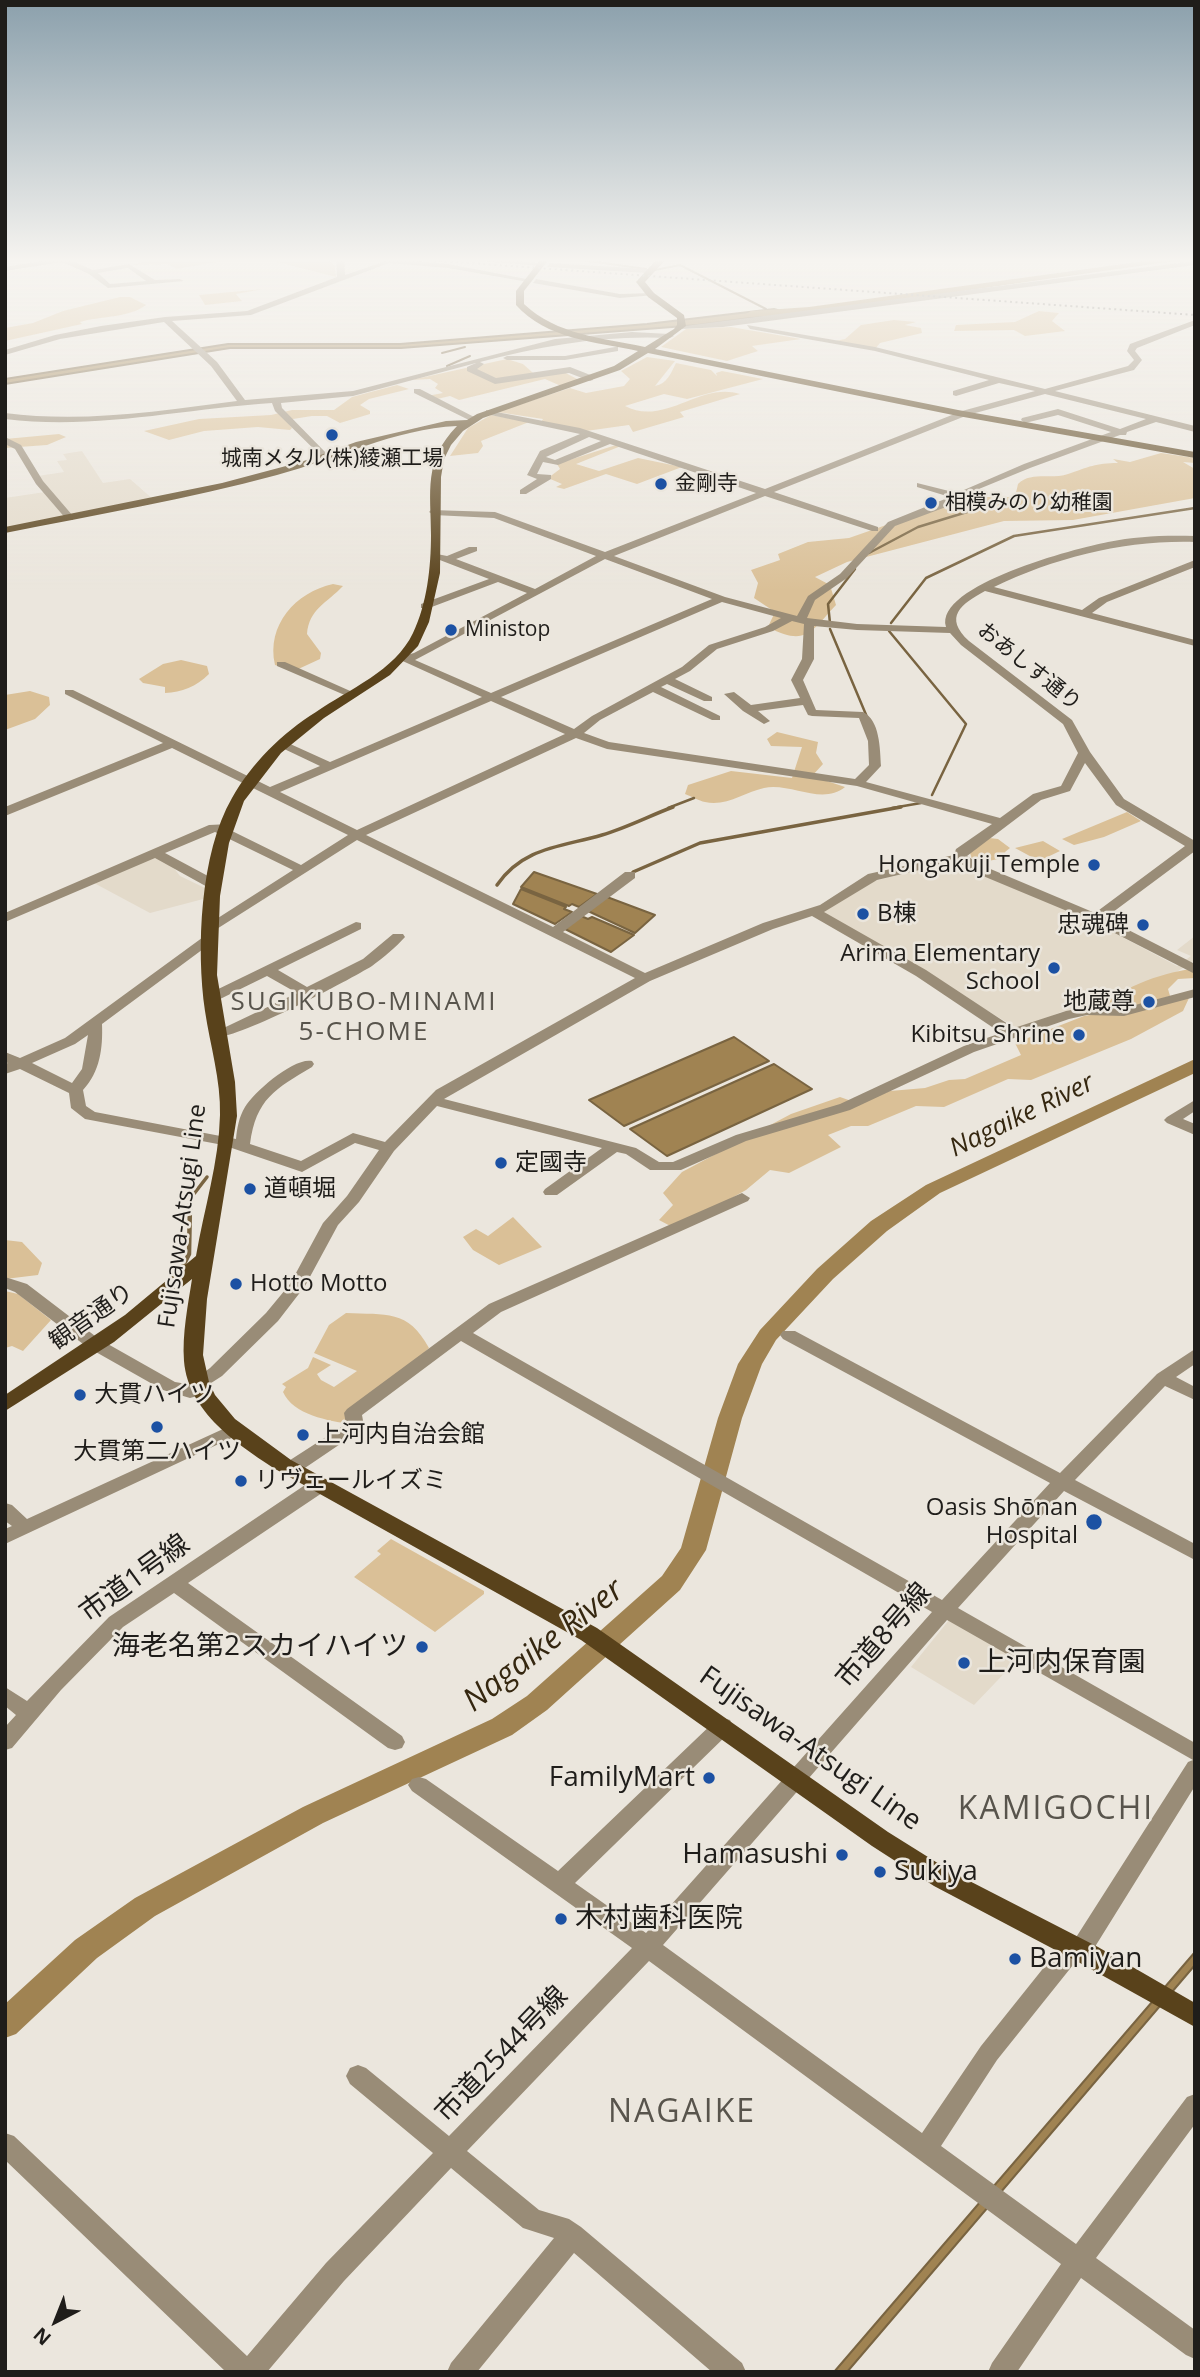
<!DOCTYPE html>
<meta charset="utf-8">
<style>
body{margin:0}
#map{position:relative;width:1200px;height:2377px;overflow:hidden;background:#ebe6dd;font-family:"Open Sans",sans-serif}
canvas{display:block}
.frame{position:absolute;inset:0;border:7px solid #1f1d1a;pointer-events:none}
.north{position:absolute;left:21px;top:2286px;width:70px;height:70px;-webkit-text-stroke:5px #ebe6dd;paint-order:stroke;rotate:222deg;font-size:19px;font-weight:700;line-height:28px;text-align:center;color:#1f1d1a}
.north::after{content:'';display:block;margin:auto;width:24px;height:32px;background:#1f1d1a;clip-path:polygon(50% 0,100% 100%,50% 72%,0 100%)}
</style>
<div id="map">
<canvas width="1200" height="2377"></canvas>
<div class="frame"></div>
<div class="north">N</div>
</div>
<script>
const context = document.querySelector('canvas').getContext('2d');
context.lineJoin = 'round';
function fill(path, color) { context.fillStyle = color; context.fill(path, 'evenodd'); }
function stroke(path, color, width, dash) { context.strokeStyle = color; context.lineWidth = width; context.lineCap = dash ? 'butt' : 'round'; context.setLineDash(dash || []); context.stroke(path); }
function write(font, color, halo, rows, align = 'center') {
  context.font = font + ' "Open Sans","Noto Sans JP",sans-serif'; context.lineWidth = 5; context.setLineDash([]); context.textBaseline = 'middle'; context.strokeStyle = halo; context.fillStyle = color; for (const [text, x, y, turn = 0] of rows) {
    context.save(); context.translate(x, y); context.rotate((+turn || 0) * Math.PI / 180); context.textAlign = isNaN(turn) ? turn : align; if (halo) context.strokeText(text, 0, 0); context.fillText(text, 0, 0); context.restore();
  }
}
fill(new Path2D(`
 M82 451 103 483 130 479 154 500 71 516 38 476 64 472 57 461 67 460 63 454Z
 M45 492 66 517 5 529V498Z
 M155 856 170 863 180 876 207 889V898L150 913 94 883Z
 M950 863 1065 907 1177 966 1191 956 1177 950 1195 936V960L1166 979 1112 1004 1061 1012 1020 1030 822 913 861 884Z
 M949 1620 1018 1659 974 1705 911 1667Z`), '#e3daca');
fill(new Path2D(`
 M153 259H323L331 262 335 266 336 277 273 261H222L177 269 168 264 132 265Z
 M263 289 236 294 242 301 205 305 199 295Z
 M120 297H130L146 305C129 318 100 316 80 322L82 324 5 341V328L33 323 63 311Z
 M1039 311 1059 313 1052 321 1065 331 1025 336 1014 330 954 331 956 325 1015 322Z
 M894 320 916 322 905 325 921 328 922 333 880 343 876 348 835 341 845 339 861 325Z
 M731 327 801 339 752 346 758 351 727 361 661 347 686 329Z
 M647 357 675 361 655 386C667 384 671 373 676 363L711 370 717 376 716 373 722 371 763 379 687 399 664 394 625 406C664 427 701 381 740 394L680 412 684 417 633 432 629 425 586 431 541 422 543 419 497 412 570 388 586 393 624 386 630 379 621 371Z
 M507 359 523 364 533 373 562 371 579 380 561 386 545 379 459 400 450 396 433 400 427 396 443 393 435 388 438 384 430 379 411 380Z
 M397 385 409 389 369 399 360 405 370 411V414L340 423 327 416H312L293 419 289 424 292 428 290 430 258 427 204 431 169 440 144 431 199 419 271 415 292 410H334L352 397Z
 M491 415 529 422 481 441 483 446 478 453 450 456 468 428Z
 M59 434 66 437 47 445 5 448V439Z
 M616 445 621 446 576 464 599 471 638 458 682 467 637 484 606 474 564 489 556 487 562 484 548 478 560 469 557 464Z
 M1161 453 1195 458V463L1183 462 1195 469V498L1073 520 1004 521 847 562 815 577 830 585 836 605C812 630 807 648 768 627L775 612 754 598 758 583 751 570 780 560 778 554 808 542 849 538 949 503H966L980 497H1015L1018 484C1031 471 1052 480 1068 474 1089 467 1095 463 1118 463L1113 459 1130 462Z
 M333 584 343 586C327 603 309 609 307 634L321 653 320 659 294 671 275 665C266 625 296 592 333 584Z
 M181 660 207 666 209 674C196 687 182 692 165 693V687L143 683 139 679 163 664Z
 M30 691 49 697 50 705 35 719 5 730V695Z
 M777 732 818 742 816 753 823 764 812 776 845 787C822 806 790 782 764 788 745 792 726 807 705 802 699 801 691 796 685 794L688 785 731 771 792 778 802 747 771 746 767 739Z
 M1127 812 1141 821 1104 837 1074 845 1062 839Z
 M989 838 998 839 1010 848 1005 852 1007 857 984 862 981 868 973 862 970 853Z
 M1043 841 1060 851 1039 861 1015 848Z
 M1195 969V978L1178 979 1168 989 1170 996 1138 1006H1104C1120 987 1170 970 1195 969Z
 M1189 998 1183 1011 1131 1039 1031 1080 1008 1079 944 1107 916 1106 868 1126H851L828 1135 841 1147 789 1173 770 1170 746 1190 676 1229 659 1220 673 1205 663 1193 682 1172 791 1114 840 1097 857 1103 890 1091 925 1088 949 1080 965 1079 1021 1055 1015 1043 1084 1016Z
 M513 1217 542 1247 499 1265 473 1250 463 1237 476 1229 488 1236Z
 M5 1240 22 1242 42 1263 38 1275 5 1279Z
 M5 1291 18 1294 51 1320 23 1351 12 1346 5 1348Z
 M346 1313C386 1315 408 1309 429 1348L351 1424C329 1421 293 1415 283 1392L286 1387 282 1384 308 1368 313 1357 331 1365 317 1374 321 1380 334 1387 357 1371 314 1353 329 1325Z
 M391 1539 484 1591V1594L435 1632 354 1577 381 1554 377 1551Z`), '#dac097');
const water = new Path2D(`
 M774 309 788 313 698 325 401 348H230L5 384V379L228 344H400L647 324Z
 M534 872 597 894 579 907 572 904 569 906 521 887Z
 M521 889 566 907 564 909 572 912 555 924 513 904Z
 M607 897 655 915 635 933 588 911Z
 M581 916 588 919 592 917 634 935 611 952 565 929Z
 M734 1037 769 1061 624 1126 589 1100Z
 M774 1064 812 1089 667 1156 630 1129Z
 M1195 1952V1965L847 2372H834Z`);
fill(water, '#a08352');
stroke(water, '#796441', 2);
stroke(new Path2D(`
 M575 259 646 269
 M655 270 680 265 766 309
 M442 353 465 347
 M447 366 470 356`), '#796441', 2);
stroke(new Path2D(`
 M869 553 918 527 980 508
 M830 623 828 604 855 569
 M891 623 926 578 1014 536 1195 508
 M830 629 867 717
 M889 631 966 724 932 795
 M668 808 694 798
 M892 808 921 803`), '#796441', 2.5);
stroke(new Path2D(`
 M633 872 700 843 901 807
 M497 885C523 847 561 847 602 835 626 828 649 816 673 807
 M190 1206V1199L207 1177`), '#796441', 3.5);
stroke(new Path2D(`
 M180 1272 189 1254 190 1204`), '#796441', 4.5);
fill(new Path2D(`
 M1160 259H1188L809 313 751 317 746 314 751 311 809 307Z
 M1195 1059V1073L940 1193 887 1231 833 1279 776 1340 762 1364 742 1418 706 1550 680 1590 547 1710 512 1735 323 1823 155 1916 97 1958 16 2034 5 2038V2004L75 1940 135 1898 303 1807 492 1719 527 1696 662 1576 681 1548 718 1418 738 1364 760 1330 817 1269 871 1221 926 1185Z`), '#a08352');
fill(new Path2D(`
 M54 259H67L93 270 129 264 155 280 180 279 184 281 108 288 89 274 62 262 5 271V267ZM128 268 146 281 110 284 98 273Z
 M336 259H344L345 275 392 259 448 264 532 280 528 282 448 268 389 263 251 315 172 321 217 362 245 400 353 391 555 339 632 332 670 334 674 336 670 338C605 335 544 345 480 362L484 364 477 369 496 378 570 367 593 376V380L590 381 569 373 495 384 467 371V367L476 363 353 396 281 403 282 408 328 455V459L325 460 275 411 272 403C182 409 96 430 5 419V413C84 423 159 411 237 401L211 366 164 322 60 339 5 355V350L55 335 101 326 165 317 247 311 337 277Z
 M459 259H499L545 264 541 266Z
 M1195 261V265L723 327 681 329 677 327Z
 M550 263 648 269 652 271 648 273 547 267Z
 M536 279 620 294 651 293 655 295 620 298 533 283Z
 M1195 320V325L1137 348 1135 351 1142 360 1134 370 1055 391 1195 426V432L1156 422 1127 432 1126 435H1120L1030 468 974 491 946 507 895 526 847 578 815 600 807 618 857 624 946 627C934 585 1077 548 1108 542 1137 536 1166 535 1195 536V542C1125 540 1057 557 994 587L1082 610 1099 598 1195 560V567L1107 602 1092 613 1195 640V646L985 591C961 604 943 617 969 641L1072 720 1090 752 1124 799 1195 841V851L1105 918 1195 964V974L1091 921 971 871 958 861 877 880 824 912 926 970 1014 1028 1066 1011 1087 1007 1124 1008 1195 989V997L1124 1016 1087 1015 1069 1019 974 1052 850 1110 746 1141 681 1170H650L626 1154 617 1152 557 1195H545L543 1192 545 1189 602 1148 437 1106 394 1151 359 1202 338 1225 305 1286 278 1321 222 1376 208 1385 211 1389 208 1393 190 1398 163 1390 87 1347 15 1292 5 1288V1277L27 1284 99 1339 175 1382 193 1385 191 1382 210 1368 266 1313 290 1284 323 1223 347 1196 379 1150 355 1143 302 1172 223 1145 85 1119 71 1108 69 1093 20 1069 5 1074V1064L8 1063 5 1062V1052L20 1058 65 1038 206 935H216L218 938 102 1024C103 1048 100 1072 83 1090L86 1106 95 1112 236 1139C237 1128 239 1117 245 1107 254 1092 294 1057 312 1061L314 1064 312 1067C275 1089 256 1099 250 1144L301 1161 353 1133 385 1142 436 1090 635 978 357 840 212 932 207 931V925L293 870 215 832 165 853 221 883V889H211L155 858 5 922V913L209 825 230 824 232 827 230 830 301 865 348 835 172 748 5 816V807L163 743 65 694V690H73L270 787 320 766 280 747V743H288L330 762 482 697 396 658 414 653 527 593 498 582 429 608H421V604L489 579 432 557V553L447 556 469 547H477V551L456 559 535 589 596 556 494 518 434 515 429 512 431 510 495 512 605 552 756 493 610 444 558 465 543 462 537 474 551 475V479L526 494H520V490L537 479 527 475 540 451 580 434 486 414V410L580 428 765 489 962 411 1035 391 999 383 956 396 953 395V391L989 380 875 351 750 329 747 325 875 347 1045 389 1128 366 1134 360 1127 351 1130 344ZM1045 394 1146 419 1120 429 1058 409 1022 418 1021 420 1025 423 1058 415 1111 432 1024 464 957 493 917 483V487L950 497 888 522 840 574 808 596 797 616 725 597 614 556 765 496 872 531H878V527L774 492 968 415ZM589 437 601 441 555 460 546 457ZM605 559 712 599 491 693 415 660ZM722 602 781 618 765 627 709 645 682 667 592 716 574 729 501 697ZM792 621 804 624 802 659 791 680 800 698 751 705 734 692 724 694 743 711 764 724 770 721 758 711 803 705 808 715 812 716 859 718 868 741 869 765 855 779 609 742 584 733 600 720 653 692 712 720H720V716L661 687 667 684 704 701H712V697L675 679 690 671 717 649 773 631ZM814 626 857 630 950 633 961 645 1063 724 1078 753 1061 786 1033 794 1000 818 866 782 881 766C880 749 880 720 863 712L816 710 803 680 814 659ZM491 701 565 734 357 830 280 792ZM576 738 607 749 857 786 992 824 956 849 954 855 868 874 820 905 763 923 645 973 563 932 635 878V872H625L553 927 366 835ZM1085 763 1116 805 1185 846 1095 913 981 865 967 856 1041 800 1070 791ZM812 916 916 976 1001 1033 964 1046 840 1104 736 1135 673 1162H659L636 1148 444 1099 650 981 773 929ZM88 1035 82 1069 72 1083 32 1063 75 1044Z
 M615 347H618V351L565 360H507L503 358 507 356H565Z
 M414 389H420L478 419 471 421 414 393Z
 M5 437 21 445 43 481 73 516V520H67L36 484 15 449 5 444Z
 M277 662H285L357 694 347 696 277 666Z
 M356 922 361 923V929L278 970 307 987 363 959 393 934H403L405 937C396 947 383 958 372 966 349 980 233 1042 213 1037L211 1034 297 993 267 976 216 1001H206L204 998 206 995Z
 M1195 1100V1111L1183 1119 1195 1124V1135L1167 1123 1164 1120 1167 1117Z
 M742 1193 750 1198 748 1201 501 1312 473 1333 942 1600 1050 1483 783 1339 780 1335 783 1331H795L1060 1473 1157 1374 1195 1349V1364L1176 1377 1195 1387V1400L1165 1386 1075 1480 1195 1544V1560L1064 1491 958 1608 1195 1743V1786L1088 1958 1077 1960 997 2060 941 2146 1076 2244 1187 2097 1195 2094V2124L1096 2258 1195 2330V2359L1186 2355 1081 2278 1017 2372H988L992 2363 1061 2264 649 1961 467 2151 539 2210 569 2219 581 2227 742 2363 746 2372H712L574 2253 477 2372H447L451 2363 554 2238 523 2228 451 2168 344 2281 267 2372H226L5 2160V2133L14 2136 247 2356 326 2263 433 2153 350 2084 346 2076 350 2068 358 2065 366 2068 449 2136 632 1948 412 1791 408 1785 412 1779 419 1777 426 1779 558 1871 716 1720 723 1718 730 1720 733 1726 730 1732 575 1883 646 1933 932 1612 461 1341 362 1415 364 1426 361 1430 296 1474H284L281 1469 284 1464 346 1424 344 1413 347 1409 489 1304ZM947 1620 1193 1760 1188 1762 1075 1939 1065 1941 981 2046 922 2133 663 1945Z
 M234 1424 240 1426 243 1430 240 1434 5 1544V1529L12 1526 5 1521V1503L12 1505 27 1519Z
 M318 1480 325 1481 327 1486 325 1491 188 1583 402 1736 405 1742 402 1748 395 1750 388 1748 174 1593 123 1627 61 1690 12 1748 5 1750V1727L16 1715 5 1706V1687L27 1701 109 1617 311 1481Z`), '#998c77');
fill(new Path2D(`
 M541 259H549L524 291V304C557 335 602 338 645 347L674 329 677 325V318L648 297 636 282 657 259H666L645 282 654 293 684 315 686 326 655 349 958 410 1195 452V458L958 416 648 353 620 370 483 418 463 431 451 445 444 459 441 477 440 573 429 622 418 646 390 675 324 718 281 753 244 801 229 843 220 896 217 975 235 1082 237 1116 207 1299 203 1355 209 1382 215 1395 235 1419 291 1460 597 1628 888 1832 952 1872 1098 1947 1195 2003V2027L1080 1963 934 1886 872 1846 581 1640 277 1470C238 1445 188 1412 184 1361 182 1334 188 1305 192 1279L114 1342 5 1411V1395L125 1315 196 1256C204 1209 219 1162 220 1115 221 1080 210 1045 205 1011 196 949 200 853 232 798 252 763 282 733 316 712 349 689 395 671 413 633 427 604 431 567 431 535 431 491 423 461 457 426 395 429 336 459 277 475 187 499 96 515 5 533V527L222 483 301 462 356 442 446 421 467 420 477 414 614 366 638 351C596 342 546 339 516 305V291Z`), '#59421b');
stroke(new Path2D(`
 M412 259 1195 315`), '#706d67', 2, [2, 3.5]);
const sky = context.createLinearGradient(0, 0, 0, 592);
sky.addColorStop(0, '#8ba0ac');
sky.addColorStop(0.44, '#f6f4f0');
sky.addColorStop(1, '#f6f4f000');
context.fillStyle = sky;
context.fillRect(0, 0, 1200, 592);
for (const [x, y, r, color] of [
 [332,435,7,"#1c51a3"],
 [661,484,7,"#1c51a3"],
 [931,503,7,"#1c51a3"],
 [451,630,7,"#1c51a3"],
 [1094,865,7,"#1c51a3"],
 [863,914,7,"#1c51a3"],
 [1143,925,7,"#1c51a3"],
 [1054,968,7,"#1c51a3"],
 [1149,1002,7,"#1c51a3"],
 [1079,1035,7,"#1c51a3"],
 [501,1163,7,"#1c51a3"],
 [250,1189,7,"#1c51a3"],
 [236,1284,7,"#1c51a3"],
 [80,1395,7,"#1c51a3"],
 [157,1427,7,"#1c51a3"],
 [303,1435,7,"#1c51a3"],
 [241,1481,7,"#1c51a3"],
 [1094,1522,9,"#1c51a3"],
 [422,1647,7,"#1c51a3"],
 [964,1663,7,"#1c51a3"],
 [709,1778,7,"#1c51a3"],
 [842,1855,7,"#1c51a3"],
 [880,1872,7,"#1c51a3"],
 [561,1919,7,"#1c51a3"],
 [1015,1959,7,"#1c51a3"]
]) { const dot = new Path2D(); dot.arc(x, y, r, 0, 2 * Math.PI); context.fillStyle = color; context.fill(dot); stroke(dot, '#ebe6dd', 2.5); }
write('21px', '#1f1d1a', '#ebe6dd', [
 ["城南メタル(株)綾瀬工場",332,459,"center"],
 ["金剛寺",675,484],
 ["相模みのり幼稚園",945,503],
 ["Ministop",465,630]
], 'left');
write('21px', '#1f1d1a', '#ebe6dd', [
 ["おあしす通り",1029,667,39]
]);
write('24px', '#1f1d1a', '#ebe6dd', [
 ["Hongakuji Temple",1080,865,"right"],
 ["B棟",877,914],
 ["忠魂碑",1129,925,"right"],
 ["Arima Elementary",1040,954,"right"],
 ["School",1040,982,"right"],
 ["地蔵尊",1135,1002,"right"],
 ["Kibitsu Shrine",1065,1035,"right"],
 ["定國寺",515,1163],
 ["道頓堀",264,1189],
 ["Hotto Motto",250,1284],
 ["大貫ハイツ",94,1395],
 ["上河内自治会館",317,1435],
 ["大貫第二ハイツ",157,1452,"center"],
 ["リヴェールイズミ",255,1481],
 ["Oasis Shōnan",1078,1508,"right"],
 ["Hospital",1078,1536,"right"]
], 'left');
write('24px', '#1f1d1a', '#ebe6dd', [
 ["Fujisawa-Atsugi Line",183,1216,-82],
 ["観音通り",92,1317,-35]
]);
context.letterSpacing = '2px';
write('26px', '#58544c', '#ebe6dd', [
 ["SUGIKUBO-MINAMI",364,1003],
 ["5-CHOME",364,1033]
]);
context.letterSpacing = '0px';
write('italic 26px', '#352710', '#ebe6dd', [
 ["Nagaike River",1022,1116,-26]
]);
write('28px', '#1f1d1a', '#ebe6dd', [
 ["市道1号線",135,1579,-36],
 ["市道8号線",884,1636,-49],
 ["Fujisawa-Atsugi Line",810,1749,35],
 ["市道2544号線",502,2055,-46]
]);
write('28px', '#1f1d1a', '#ebe6dd', [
 ["海老名第2スカイハイツ",408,1647,"right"],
 ["上河内保育園",978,1663],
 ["FamilyMart",695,1778,"right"],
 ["Hamasushi",828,1855,"right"],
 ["Sukiya",894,1872],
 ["木村歯科医院",575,1919],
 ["Bamiyan",1029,1959]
], 'left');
write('italic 32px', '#352710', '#ebe6dd', [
 ["Nagaike River",544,1646,-38]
]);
context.letterSpacing = '2px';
write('32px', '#58544c', '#ebe6dd', [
 ["KAMIGOCHI",1056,1810],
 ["NAGAIKE",682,2113]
]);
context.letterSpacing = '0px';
</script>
